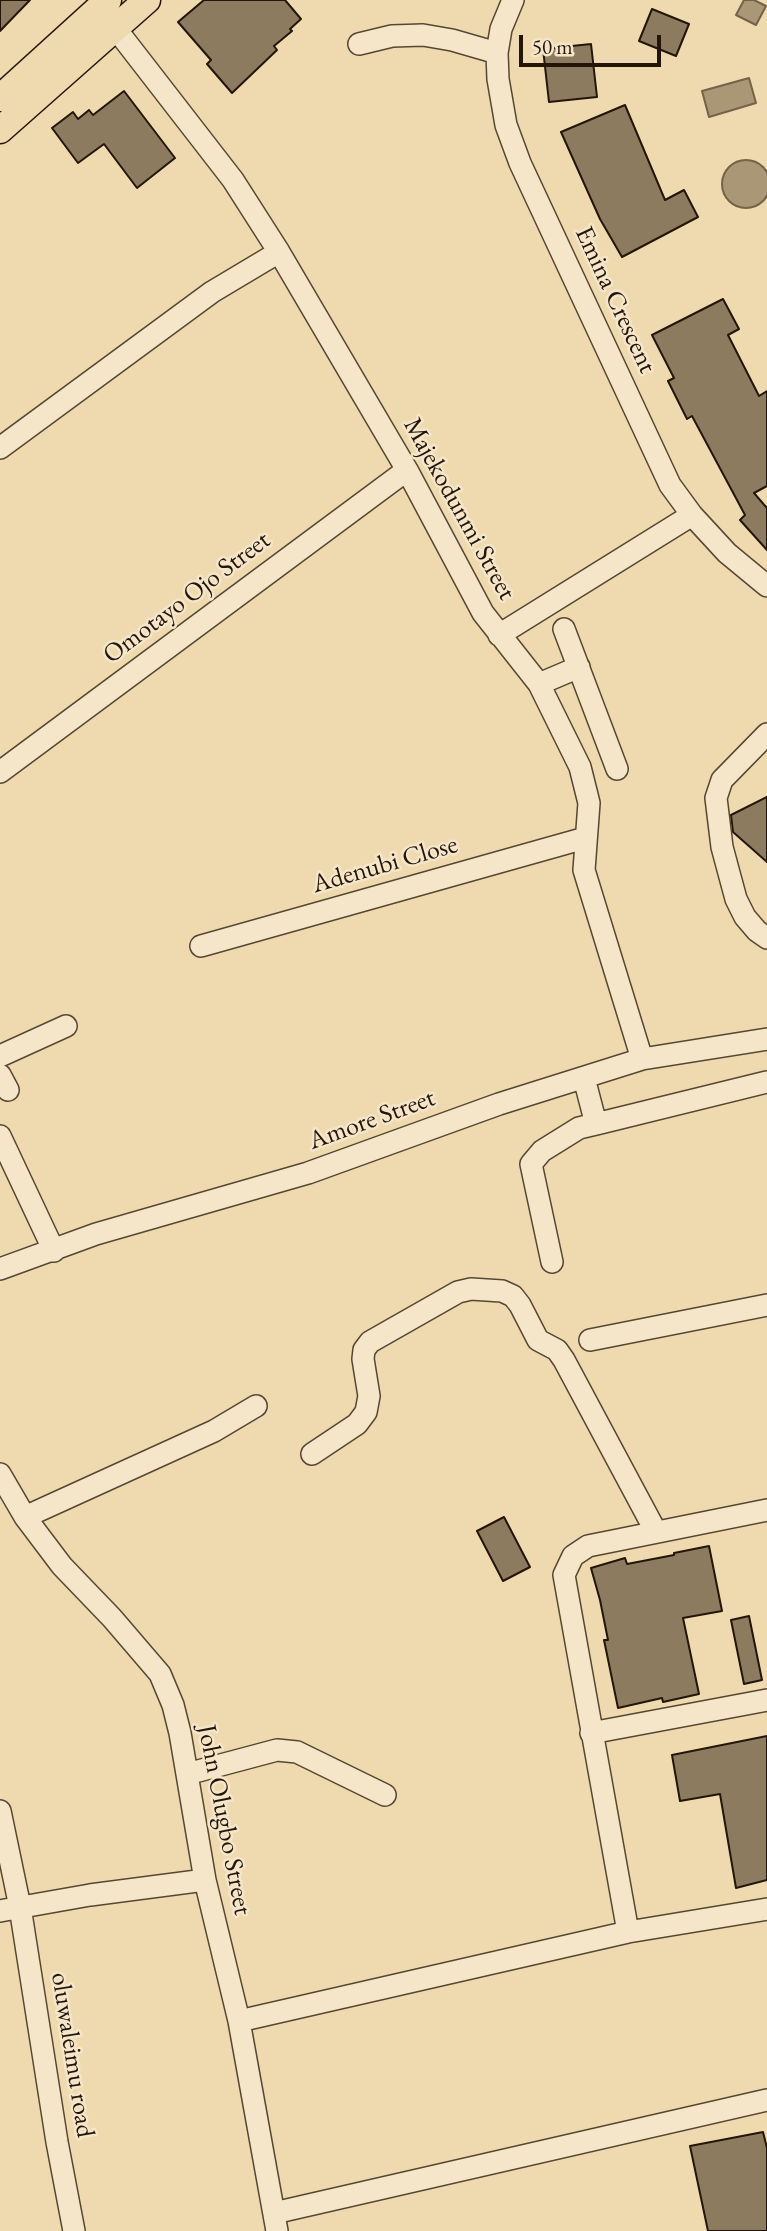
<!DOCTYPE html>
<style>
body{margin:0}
#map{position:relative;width:767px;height:2231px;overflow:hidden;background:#efd9ae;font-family:"EB Garamond",serif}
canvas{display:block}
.scale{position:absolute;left:519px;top:35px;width:142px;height:32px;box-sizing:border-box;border:4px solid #231609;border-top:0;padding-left:9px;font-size:21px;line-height:24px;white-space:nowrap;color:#231609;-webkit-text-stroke:5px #f5e6ca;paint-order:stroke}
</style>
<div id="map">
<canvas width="767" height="2231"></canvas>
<div class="scale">50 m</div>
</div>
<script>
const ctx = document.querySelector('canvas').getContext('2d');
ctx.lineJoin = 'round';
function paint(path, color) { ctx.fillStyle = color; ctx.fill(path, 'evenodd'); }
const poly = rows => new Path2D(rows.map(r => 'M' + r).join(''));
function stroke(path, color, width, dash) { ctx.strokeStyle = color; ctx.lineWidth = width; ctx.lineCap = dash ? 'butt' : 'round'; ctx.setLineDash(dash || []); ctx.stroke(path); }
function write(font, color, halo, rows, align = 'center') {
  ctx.font = font + ' "EB Garamond",serif'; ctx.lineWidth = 5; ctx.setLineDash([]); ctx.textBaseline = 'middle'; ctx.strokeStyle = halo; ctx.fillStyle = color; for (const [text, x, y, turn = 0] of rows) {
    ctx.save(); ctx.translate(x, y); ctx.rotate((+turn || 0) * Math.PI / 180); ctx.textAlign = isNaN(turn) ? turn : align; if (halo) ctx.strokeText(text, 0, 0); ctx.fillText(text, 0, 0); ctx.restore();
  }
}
const water = poly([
 [744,0,754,0,766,6,756,25,736,15,744,0],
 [749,78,756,103,709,117,702,91,749,78],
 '722 184a24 24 0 1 1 48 0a24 24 0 1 1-48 0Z'
]);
paint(water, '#aa9776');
stroke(water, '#74634a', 2);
const building = poly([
 [0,0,30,0,0,31,0,0],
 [204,0,285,0,301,19,290,29,292,31,274,46,277,50,232,93,207,64,211,60,178,22,204,0],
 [652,9,689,24,676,56,639,41,652,9],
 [591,44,597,97,549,102,543,49,591,44],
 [124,91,175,158,137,188,104,144,78,163,52,128,73,112,78,119,89,110,93,115,124,91],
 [625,105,665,200,684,190,698,217,622,257,600,219,561,132,625,105],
 [723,299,739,329,728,335,759,396,767,391,767,486,754,493,767,508,767,550,740,520,745,515,692,416,687,419,668,381,674,378,652,335,723,299],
 [767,797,767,862,733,832,731,815,767,797],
 [504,1517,530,1567,503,1581,477,1531,504,1517],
 [709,1546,722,1611,683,1618,699,1694,663,1702,662,1698,618,1708,604,1640,608,1640,600,1600,591,1568,625,1558,627,1564,674,1555,674,1553,709,1546],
 [749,1616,762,1680,744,1684,731,1620,749,1616],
 [767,1736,767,1880,736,1888,720,1794,680,1801,672,1755,767,1736],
 [763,2132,767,2148,767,2231,708,2231,690,2146,763,2132]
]);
paint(building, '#8d7b5f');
stroke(building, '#231609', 2);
const minor = poly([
 [513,0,501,29,497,53,498,79,506,125,520,163,670,485,692,515,727,553,767,586],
 [116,29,233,180,279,252,407,470,483,613,539,684,580,767,589,803,584,870,642,1059],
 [359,44,392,36,423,35,452,40,497,53],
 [0,448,212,292,279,252],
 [564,629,617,769],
 [499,635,692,515],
 [539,684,579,667],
 [767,734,722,780,716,798,722,847,736,899,745,917,757,931,767,938],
 [0,772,407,470],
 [201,946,585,838],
 [0,1056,66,1026],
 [0,1075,8,1090],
 [596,1124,767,1082],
 [0,1136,54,1251],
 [552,1262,531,1164,542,1151,579,1128,596,1124,584,1078],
 [0,1269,96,1234,308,1173,499,1104,642,1059,767,1039],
 [590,1340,767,1305],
 [312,1454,357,1424,366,1412,369,1396,363,1359,364,1350,370,1342,458,1292,471,1289,502,1291,513,1296,520,1305,538,1340,557,1350,564,1360,656,1532],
 [0,1474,25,1517,62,1566,112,1618,160,1674,173,1705,180,1733,205,1880,239,2021,277,2231],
 [25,1517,214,1431,256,1406],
 [591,1733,767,1700],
 [187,1774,277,1750,297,1752,385,1795],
 [0,1811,20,1907,57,2142,74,2231],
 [0,1911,90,1895,205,1880],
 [628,1932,564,1575,573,1556,588,1546,767,1510],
 [239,2021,628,1932,767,1909],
 [274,2213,767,2100]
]);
const major = poly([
 [0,98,108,0],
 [0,130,147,0]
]);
stroke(minor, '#564732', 24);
stroke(major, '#231609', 29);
stroke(minor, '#f5e6ca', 21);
stroke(major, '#efd9ae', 26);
write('26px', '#231609', '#f5e6ca', [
 ["Emina Crescent",615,300,65],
 ["Majekodunmi Street",459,509,61],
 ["Omotayo Ojo Street",187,598,-37],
 ["Adenubi Close",385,865,-16],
 ["Amore Street",372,1120,-20],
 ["John Olugbo Street",224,1820,79],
 ["oluwaleimu road",72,2055,81]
]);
</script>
